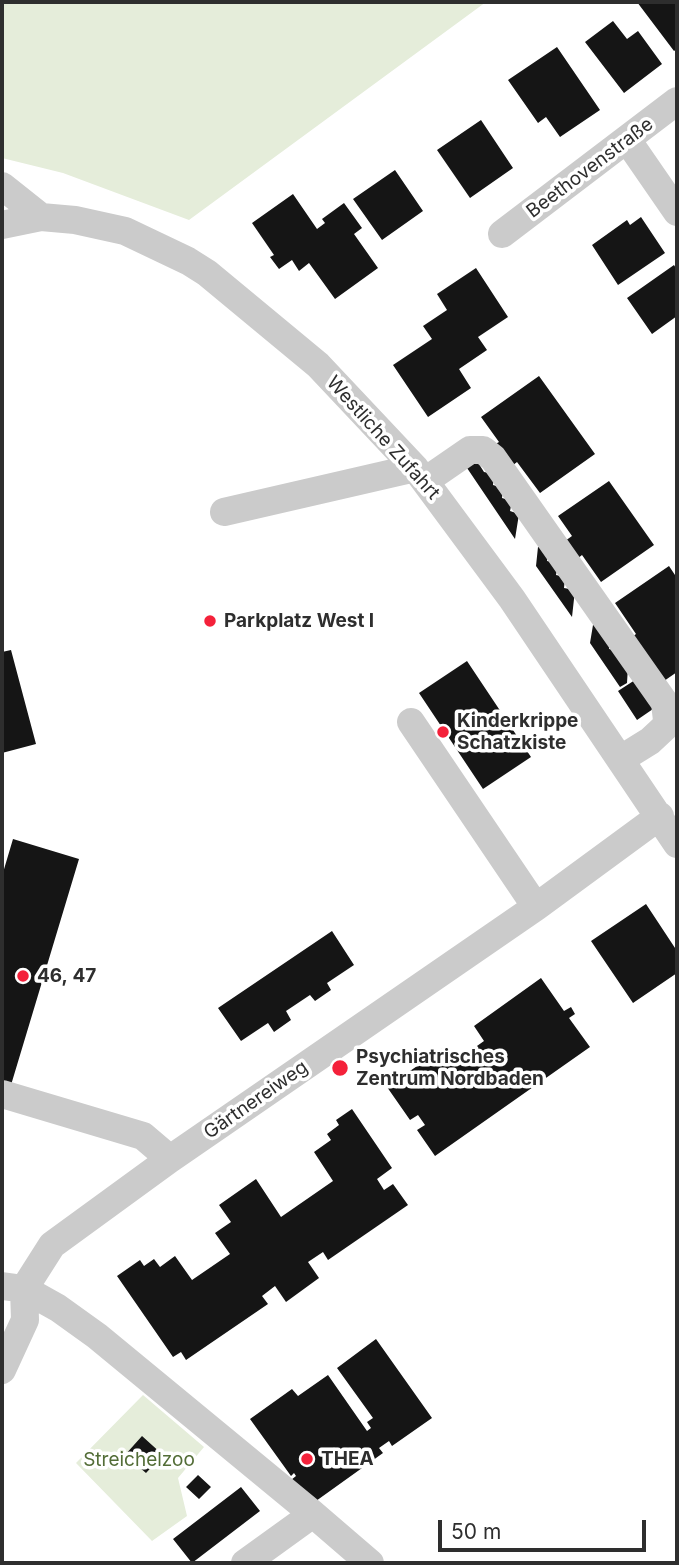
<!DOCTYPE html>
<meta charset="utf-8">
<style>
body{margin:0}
#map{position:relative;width:679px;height:1565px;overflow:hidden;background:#fff;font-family:Inter,sans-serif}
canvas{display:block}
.frame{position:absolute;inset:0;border:4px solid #2e2e2e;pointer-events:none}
.scale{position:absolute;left:438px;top:1520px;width:208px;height:32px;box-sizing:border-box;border:4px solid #2e2e2e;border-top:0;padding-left:9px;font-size:21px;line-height:24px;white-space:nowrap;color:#2e2e2e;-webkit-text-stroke:5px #fff;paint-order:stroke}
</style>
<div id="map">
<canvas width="679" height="1565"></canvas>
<div class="frame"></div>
<div class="scale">50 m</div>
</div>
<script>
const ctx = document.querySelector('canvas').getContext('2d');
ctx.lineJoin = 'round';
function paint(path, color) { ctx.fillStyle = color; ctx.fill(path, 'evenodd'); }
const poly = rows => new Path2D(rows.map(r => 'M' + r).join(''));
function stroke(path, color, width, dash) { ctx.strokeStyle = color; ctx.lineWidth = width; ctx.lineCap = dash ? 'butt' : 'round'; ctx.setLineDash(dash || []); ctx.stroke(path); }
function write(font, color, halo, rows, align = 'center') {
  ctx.font = font + ' Inter,sans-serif'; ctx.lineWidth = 7; ctx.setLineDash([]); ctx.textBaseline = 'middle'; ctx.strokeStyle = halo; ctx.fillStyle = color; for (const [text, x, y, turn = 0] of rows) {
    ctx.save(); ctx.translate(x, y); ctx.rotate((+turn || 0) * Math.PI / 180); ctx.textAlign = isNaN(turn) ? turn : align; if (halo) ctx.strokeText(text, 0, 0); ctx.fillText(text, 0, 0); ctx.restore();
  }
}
paint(poly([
 [2,2,486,2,189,220,63,173,2,158],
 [143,1395,204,1447,178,1478,187,1516,152,1541,76,1463]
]), '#e5edda');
paint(poly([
 [637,2,677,2,677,49,674,51],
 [613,21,627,39,638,31,662,64,624,93,585,42],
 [557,47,600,110,560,137,546,117,538,123,508,80],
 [481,120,513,168,470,198,437,150],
 [395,170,423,211,382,240,353,199],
 [293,194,317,229,325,223,322,219,344,203,362,228,354,234,378,268,335,299,309,263,299,271,292,260,279,269,270,257,274,255,252,223],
 [641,217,665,253,618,285,592,245,627,220,630,225],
 [674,265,677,270,677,316,652,334,627,298],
 [476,268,508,317,478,337,487,350,459,369,471,388,428,417,393,365,432,339,423,326,447,310,437,294],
 [539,376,595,454,540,493,517,462,508,469,492,446,499,442,481,417],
 [477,461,484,472,494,474,493,485,503,488,502,498,512,501,510,511,519,514,515,539,467,468],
 [609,481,654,545,601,582,582,555,577,559,565,541,572,536,558,516],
 [538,547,548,549,547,561,558,563,556,575,565,577,564,588,575,590,572,617,536,566],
 [669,566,677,578,677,672,664,681,628,640,636,634,615,603],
 [593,625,603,627,610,639,609,649,621,651,628,666,627,683,620,687,590,643],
 [11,650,36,744,2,753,2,652],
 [467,661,531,757,483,789,419,693],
 [635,680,653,709,637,720,618,691],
 [13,839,79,859,11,1085,2,1082,2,876],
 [646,904,677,951,677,973,633,1003,591,941],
 [332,931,354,965,327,983,331,990,315,1001,310,995,286,1011,291,1020,274,1032,268,1023,241,1041,218,1008],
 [541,978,564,1011,571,1007,575,1014,569,1018,590,1047,435,1156,417,1130,425,1125,418,1115,410,1120,387,1087,443,1048,453,1063,484,1041,474,1026],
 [352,1109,392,1168,377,1179,384,1190,393,1184,408,1205,328,1260,323,1252,308,1262,319,1278,286,1302,275,1286,262,1296,268,1304,186,1360,181,1352,173,1357,117,1276,140,1260,144,1266,154,1259,160,1267,175,1256,192,1280,230,1254,215,1233,231,1222,219,1205,256,1179,281,1217,333,1181,314,1152,331,1140,327,1134,339,1125,336,1120],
 [376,1339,432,1418,392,1446,389,1441,379,1448,383,1453,309,1506,291,1480,296,1476,294,1473,291,1476,250,1419,292,1389,298,1396,328,1375,367,1431,371,1428,367,1422,373,1418,337,1368],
 [142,1436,163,1455,146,1473,125,1455],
 [198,1475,211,1487,199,1499,186,1487],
 [241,1487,260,1511,192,1563,173,1539]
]), '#151515');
stroke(poly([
 [628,141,677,212],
 [2,186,41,217],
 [2,225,41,217,75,220,125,231,188,261,207,273,318,365,415,468,512,599,677,844],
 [502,234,677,101],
 [425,481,470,450,483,450,493,458,665,703,667,720,665,727,650,741,621,759],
 [224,512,415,468],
 [411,722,536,907],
 [2,1094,143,1136,170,1159],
 [2,1286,24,1289,58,1308,97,1336,313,1514],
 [24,1289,52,1245,170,1159,536,907,660,816],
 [2,1370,25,1320,24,1289],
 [245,1563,313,1514,370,1563]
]), '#cbcbcb', 28);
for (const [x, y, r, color] of [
 [210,621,7,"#f4213a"],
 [443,732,7,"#f4213a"],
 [23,976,7,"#f4213a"],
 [340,1068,9,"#f4213a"],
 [307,1459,7,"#f4213a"]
]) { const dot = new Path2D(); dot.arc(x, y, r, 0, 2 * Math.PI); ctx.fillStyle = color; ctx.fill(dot); stroke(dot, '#fff', 2.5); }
write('19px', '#2e2e2e', '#fff', [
 ["Beethovenstraße",590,168,-37],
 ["Westliche Zufahrt",383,438,48],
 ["Gärtnereiweg",256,1100,-35]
]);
write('bold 19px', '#2e2e2e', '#fff', [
 ["Parkplatz West I",224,621],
 ["Kinderkrippe",457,721],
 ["Schatzkiste",457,743],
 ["46, 47",37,976],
 ["Psychiatrisches",356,1057],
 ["Zentrum Nordbaden",356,1079],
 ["THEA",321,1459]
], 'left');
write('19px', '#536d37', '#fff', [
 ["Streichelzoo",139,1460]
]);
</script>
